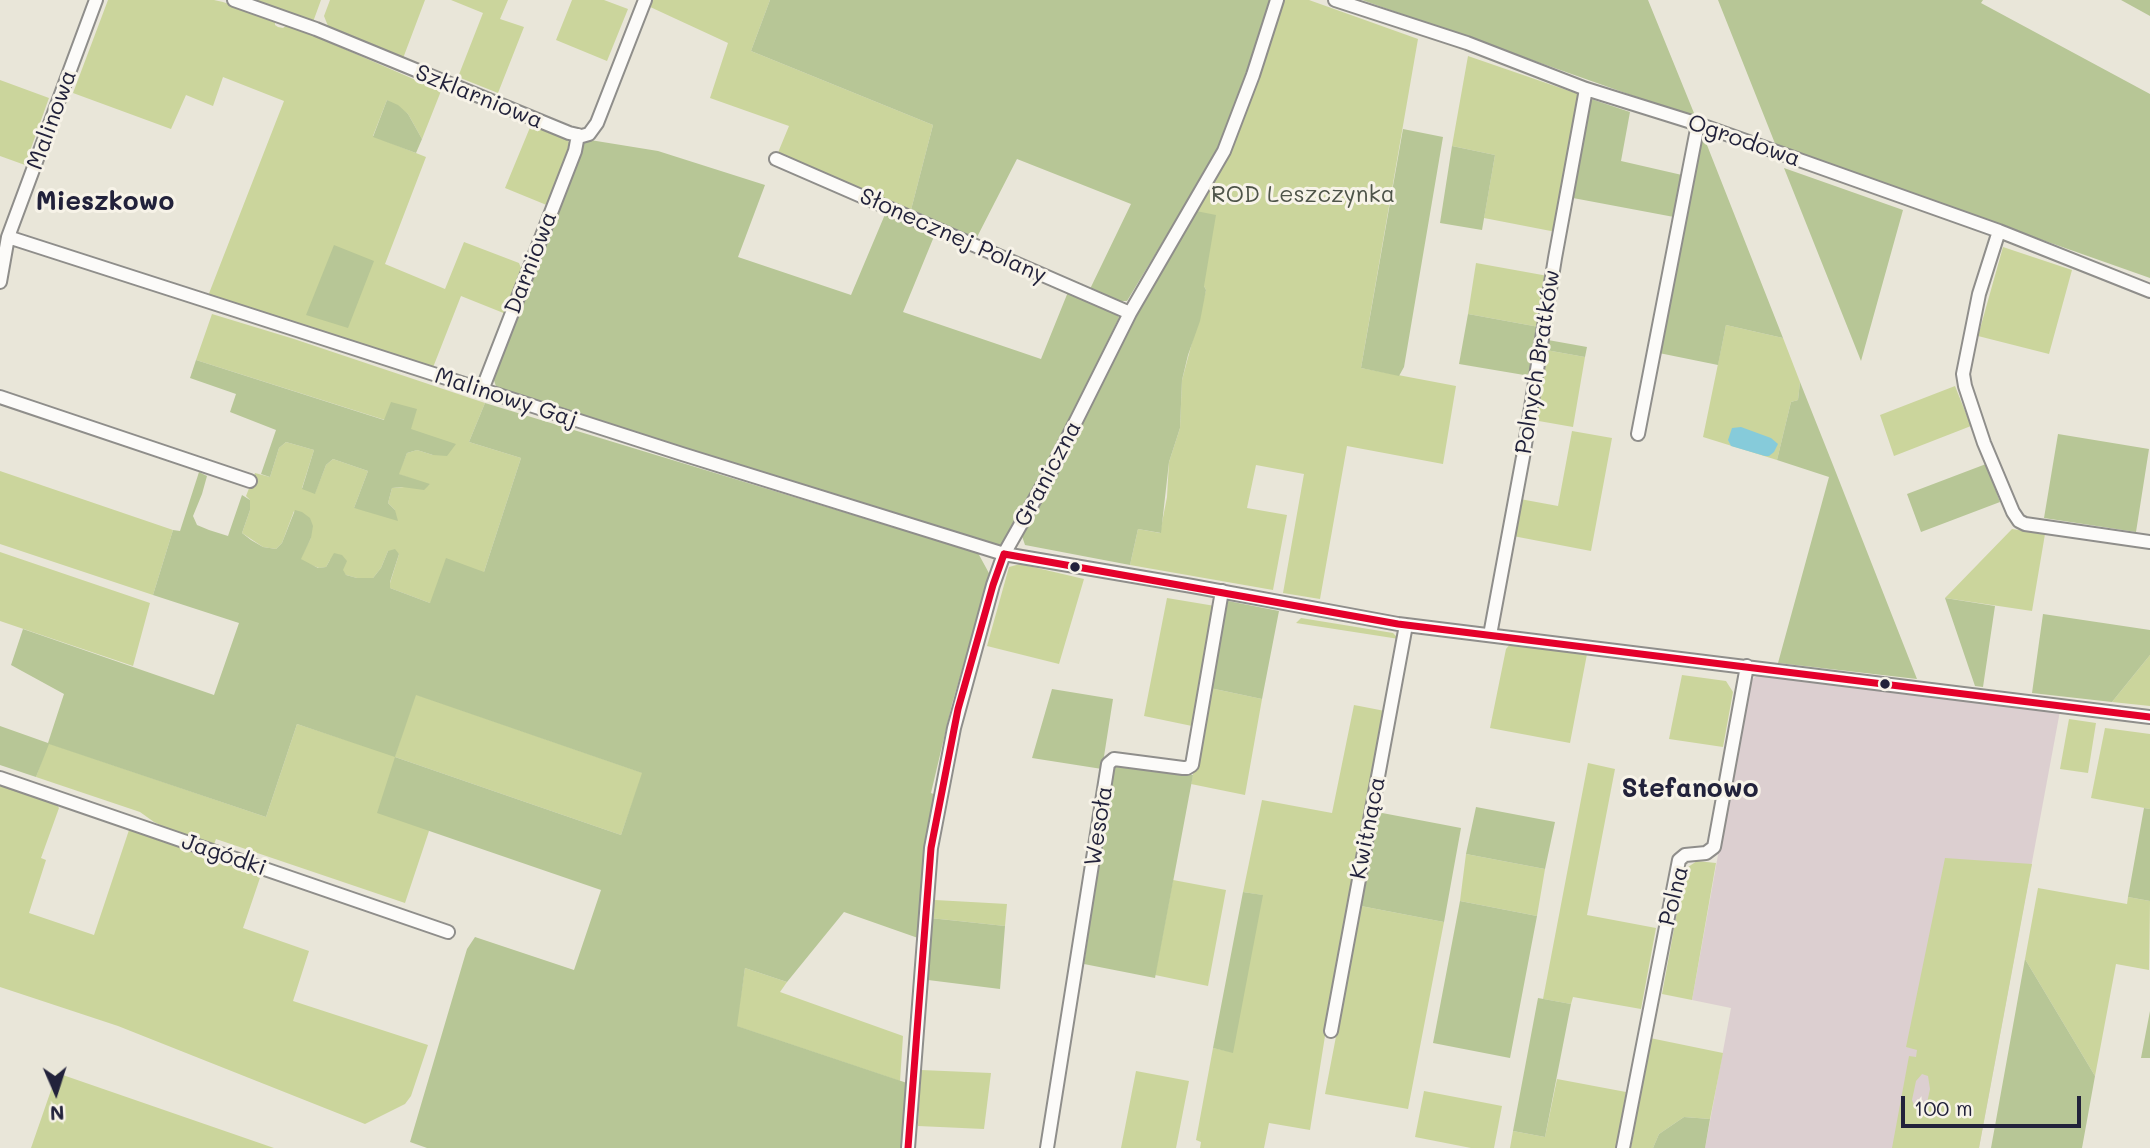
<!DOCTYPE html>
<meta charset="utf-8">
<style>
body{margin:0}
#map{position:relative;width:2150px;height:1148px;overflow:hidden;background:#e9e6d9;font-family:Mali,sans-serif}
canvas{display:block}
.north{position:absolute;left:21px;top:1057px;width:70px;height:70px;-webkit-text-stroke:5px #f7f3e8;paint-order:stroke;rotate:177deg;font-size:19px;font-weight:700;line-height:28px;text-align:center;color:#22223b}
.north::after{content:'';display:block;margin:auto;width:24px;height:32px;background:#22223b;clip-path:polygon(50% 0,100% 100%,50% 72%,0 100%)}
.scale{position:absolute;left:1901px;top:1096px;width:180px;height:32px;box-sizing:border-box;border:4px solid #22223b;border-top:0;padding-left:9px;font-size:21px;line-height:24px;white-space:nowrap;color:#22223b;-webkit-text-stroke:5px #f7f3e8;paint-order:stroke}
</style>
<div id="map">
<canvas width="2150" height="1148"></canvas>
<div class="north">N</div>
<div class="scale">100 m</div>
</div>
<script>
const ctx = document.querySelector('canvas').getContext('2d');
ctx.lineJoin = 'round';
function paint(path, color) { ctx.fillStyle = color; ctx.fill(path, 'evenodd'); }
const poly = rows => new Path2D(rows.map(r => 'M' + r).join(''));
function stroke(path, color, width, dash) { ctx.strokeStyle = color; ctx.lineWidth = width; ctx.lineCap = dash ? 'butt' : 'round'; ctx.setLineDash(dash || []); ctx.stroke(path); }
function write(font, color, halo, rows, align = 'center') {
  ctx.font = font + ' Mali,sans-serif'; ctx.lineWidth = 6; ctx.setLineDash([]); ctx.textBaseline = 'middle'; ctx.strokeStyle = halo; ctx.fillStyle = color; for (const [text, x, y, turn = 0] of rows) {
    ctx.save(); ctx.translate(x, y); ctx.rotate((+turn || 0) * Math.PI / 180); ctx.textAlign = isNaN(turn) ? turn : align; if (halo) ctx.strokeText(text, 0, 0); ctx.fillText(text, 0, 0); ctx.restore();
  }
}
paint(poly([
 [1760,673,2060,711,1979,1148,1705,1148,1731,1008,1692,1000,1749,682]
]), '#dccfd0');
paint(poly([
 [108,0,214,0,223,2,275,20,275,25,278,27,283,28,287,25,310,34,441,91,422,139,408,114,387,100,373,136,426,157,385,264,445,289,464,242,519,263,523,273,506,314,461,296,432,370,208,296,284,101,223,77,213,106,186,95,171,129,73,93],
 [247,0,321,0,313,22],
 [330,0,425,0,402,61,330,31,324,16],
 [451,0,508,0,500,19,524,27,498,93,458,77,483,13],
 [572,0,604,0,628,9,607,61,556,40],
 [650,0,770,0,751,51,933,125,911,210,777,155,789,126,710,98,728,43,648,6],
 [1282,0,1309,0,1418,39,1361,368,1456,386,1443,464,1347,446,1320,599,1283,593,1304,474,1256,465,1247,508,1287,515,1273,590,1130,565,1138,529,1160,533,1167,497,1169,462,1180,428,1182,380,1206,290,1204,286,1196,211],
 [1468,56,1581,95,1556,232,1484,218,1495,155,1452,146],
 [0,80,49,98,25,165,0,156],
 [531,125,568,140,571,149,549,206,505,188],
 [2003,247,2072,270,2049,354,1978,336],
 [1476,263,1548,276,1539,327,1468,314],
 [212,314,294,339,485,403,469,442,521,458,484,572,430,603,390,588,390,583,399,554,388,551,381,568,373,578,357,578,346,575,330,560,326,567,319,568,306,563,300,559,311,538,294,511,282,543,276,549,263,547,242,533,250,510,250,500,246,496,255,473,270,477,279,448,286,442,314,450,302,488,315,493,326,465,333,459,368,471,354,508,395,510,388,503,392,488,430,485,398,474,407,453,417,450,433,455,410,429,416,410,385,420,196,360],
 [1726,325,1783,338,1800,382,1798,400,1791,402,1777,460,1703,437],
 [1546,350,1585,357,1573,427,1533,420],
 [1955,386,1971,426,1894,456,1880,415],
 [1572,431,1612,438,1591,551,1513,536,1520,499,1558,506],
 [0,471,173,530,153,595,0,544],
 [2012,529,2045,534,2032,611,1945,598],
 [0,552,150,603,133,666,0,621],
 [1020,564,1084,579,1059,664,987,646,1009,567],
 [1167,598,1215,606,1192,726,1144,716],
 [1301,618,1393,633,1399,639,1296,623],
 [1511,643,1587,654,1570,743,1490,728,1506,649],
 [2150,655,2150,706,2112,702],
 [1682,675,1726,681,1733,692,1723,747,1669,739],
 [1210,688,1262,699,1245,795,1191,784],
 [415,694,643,773,621,835,395,757,429,831,405,903,216,839,213,847,185,837,154,822,140,812,36,777,48,743,266,817,297,724,395,756],
 [1354,705,1385,711,1329,1011,1310,1130,1269,1123,1264,1148,1200,1148,1201,1142,1196,1140,1213,1048,1232,1052,1262,895,1243,892,1262,800,1332,813],
 [2069,719,2096,723,2088,773,2060,769],
 [2105,728,2150,734,2150,809,2091,798],
 [1588,763,1615,769,1587,915,1656,928,1641,1009,1573,997,1571,1004,1543,999],
 [0,783,55,802,59,808,41,858,46,860,29,913,94,935,130,827,262,872,243,928,309,951,293,1001,428,1045,411,1096,405,1104,365,1124,118,1026,0,987],
 [1466,854,1545,869,1537,916,1460,901],
 [1945,858,2032,864,1979,1148,1892,1148,1909,1056,1916,1057,1917,1050,1906,1047],
 [1922,1074,1928,1076,1930,1089,1927,1103,1919,1110,1915,1108,1912,1100,1916,1081],
 [1697,861,1716,863,1692,1000,1662,994,1685,869],
 [1173,880,1226,890,1208,986,1155,975],
 [2038,888,2127,904,2128,897,2150,901,2149,970,2116,964,2095,1076,2025,959],
 [935,900,1007,904,1005,926,930,918],
 [1361,906,1444,922,1408,1109,1325,1094],
 [745,968,787,982,780,992,903,1036,900,1081,736,1026],
 [1650,1038,1723,1053,1710,1119,1684,1117,1659,1134,1653,1148,1631,1148],
 [921,1070,991,1073,984,1129,918,1126],
 [1136,1071,1189,1081,1176,1148,1121,1148],
 [57,1073,274,1148,31,1148],
 [1557,1079,1626,1092,1616,1148,1510,1148,1513,1131,1545,1137],
 [1424,1091,1502,1106,1494,1148,1471,1148,1415,1137]
]), '#cbd59c');
paint(poly([
 [770,0,1271,0,1250,71,1221,145,1127,301,1117,301,1090,289,1131,204,1017,159,975,241,911,210,933,125,751,51],
 [1362,0,1648,0,1696,118],
 [1718,0,1983,0,1981,3,2150,94,2150,278,1776,146],
 [2121,0,2150,0,2150,16],
 [1591,99,1630,112,1621,161,1682,175,1674,217,1573,198],
 [387,100,398,105,408,114,422,139,416,153,373,137],
 [1403,129,1443,137,1404,367,1399,376,1361,368],
 [1699,137,1705,140,1783,338,1726,325,1718,365,1659,353],
 [584,139,658,151,765,185,738,257,851,295,886,212,935,234,903,312,1041,359,1068,292,1117,312,1119,318,1091,375,1086,395,1057,453,1002,546,497,389,492,375],
 [1452,146,1495,155,1482,230,1440,223],
 [1784,168,1903,210,1861,361],
 [1196,211,1216,215,1204,286,1206,290,1200,321,1188,355,1182,380,1180,428,1169,462,1161,533,1138,529,1130,565,1025,545,1022,536,1112,355],
 [334,245,374,261,348,328,306,315],
 [1468,314,1539,327,1530,376,1459,364],
 [1548,340,1587,347,1585,357,1546,350],
 [196,360,384,420,391,402,417,409,411,429,456,444,447,456,433,455,417,450,407,453,399,474,430,484,424,490,402,487,392,488,388,503,395,510,398,521,354,508,368,471,333,459,326,465,315,494,302,489,314,450,286,442,279,448,270,477,261,474,276,430,230,412,236,394,190,378],
 [1800,382,1833,465,1917,679,1778,663,1829,477,1777,460,1791,402,1798,400],
 [485,403,978,553,990,575,952,704,931,793,936,795,926,841,918,938,844,912,787,982,745,968,737,1026,907,1083,901,1148,427,1148,410,1142,467,949,475,937,574,970,601,890,377,813,395,757,297,724,266,817,49,744,36,777,0,765,0,726,48,743,64,694,11,665,23,629,214,695,239,623,153,595,173,530,180,531,199,472,207,476,202,494,193,516,197,525,209,530,228,536,242,495,250,500,250,510,242,533,251,540,263,547,276,549,282,543,295,510,302,512,310,518,313,526,311,538,301,559,318,568,326,567,334,553,342,555,347,561,343,570,346,575,357,578,373,578,381,568,388,551,395,549,399,554,390,582,390,588,430,603,446,558,484,572,521,458,469,442],
 [416,695,642,773,621,835,395,757],
 [2058,434,2149,449,2136,532,2044,518],
 [1986,464,2000,502,1921,532,1907,494],
 [1945,598,1995,606,1983,687,1975,686],
 [1228,601,1279,611,1262,699,1210,688],
 [2043,614,2150,630,2150,655,2112,702,2032,693],
 [1052,689,1113,699,1102,769,1032,758],
 [1114,765,1193,775,1155,978,1084,964],
 [1476,807,1555,822,1545,869,1466,854],
 [2144,808,2150,809,2150,901,2128,897],
 [1377,812,1461,828,1444,922,1361,906],
 [1243,892,1263,895,1233,1053,1213,1048],
 [1460,901,1537,916,1510,1058,1433,1043],
 [930,918,1005,926,1000,989,928,980],
 [2025,959,2095,1076,2082,1148,1991,1148],
 [1538,998,1571,1004,1545,1137,1513,1131],
 [2150,1011,2150,1058,2141,1058],
 [1684,1117,1710,1119,1705,1148,1653,1148,1659,1134]
]), '#b7c696');
paint(poly([
 [1741,427,1771,438,1778,444,1774,452,1769,456,1765,456,1731,446,1728,440,1732,428]
]), '#86cbda');
const street = poly([
 [234,0,316,29,569,133,582,136,589,134,597,123,645,0],
 [1335,0,1467,43,1586,89,1698,124,1999,231,2150,291],
 [776,159,1130,313],
 [1999,231,1979,294,1963,374,1965,386,1984,443,2013,512,2019,521,2025,524,2150,542],
 [8,237,682,454,1004,554,1192,586,1398,624,2150,717],
 [0,282,8,237,96,0],
 [482,390,575,151,578,135],
 [0,397,250,481],
 [1638,434,1698,124],
 [1490,635,1523,457,1555,258,1586,89],
 [0,778,448,932],
 [1331,1031,1406,625],
 [908,1148,931,848,954,728,993,585,1004,554,1052,469,1130,313,1224,151,1253,75,1277,0],
 [1047,1148,1108,764,1114,759,1183,768,1187,768,1192,765,1222,591],
 [1623,1148,1679,860,1685,855,1706,853,1714,847,1747,666]
]);
stroke(street, '#8f8e8b', 16);
stroke(street, '#fcfbf9', 12);
stroke(poly([
 [1004,554,1398,624,2150,717],
 [908,1148,931,848,958,709,993,585,1004,554]
]), '#e4002b', 7);
for (const [x, y, r, color] of [
 [1075,567,6,"#22223b"],
 [1885,684,6,"#22223b"]
]) { const dot = new Path2D(); dot.arc(x, y, r, 0, 2 * Math.PI); ctx.fillStyle = color; ctx.fill(dot); stroke(dot, '#f7f3e8', 2.5); }
write('23px', '#22223b', '#f7f3e8', [
 ["Szklarniowa",479,97,22],
 ["Malinowa",52,120,-70],
 ["Ogrodowa",1744,141,19],
 ["Słonecznej Polany",953,236,24],
 ["Darniowa",531,263,-69],
 ["Polnych Bratków",1538,362,-81],
 ["Malinowy Gaj",506,398,18],
 ["Graniczna",1048,474,-62],
 ["Wesoła",1099,826,-81],
 ["Kwitnąca",1368,828,-79],
 ["Jagódki",224,855,19],
 ["Polna",1674,896,-76]
]);
write('23px', '#4e5449', '#f7f3e8', [
 ["ROD Leszczynka",1303,195]
]);
write('bold 26px', '#22223b', '#f7f3e8', [
 ["Mieszkowo",105,202],
 ["Stefanowo",1690,789]
]);
</script>
